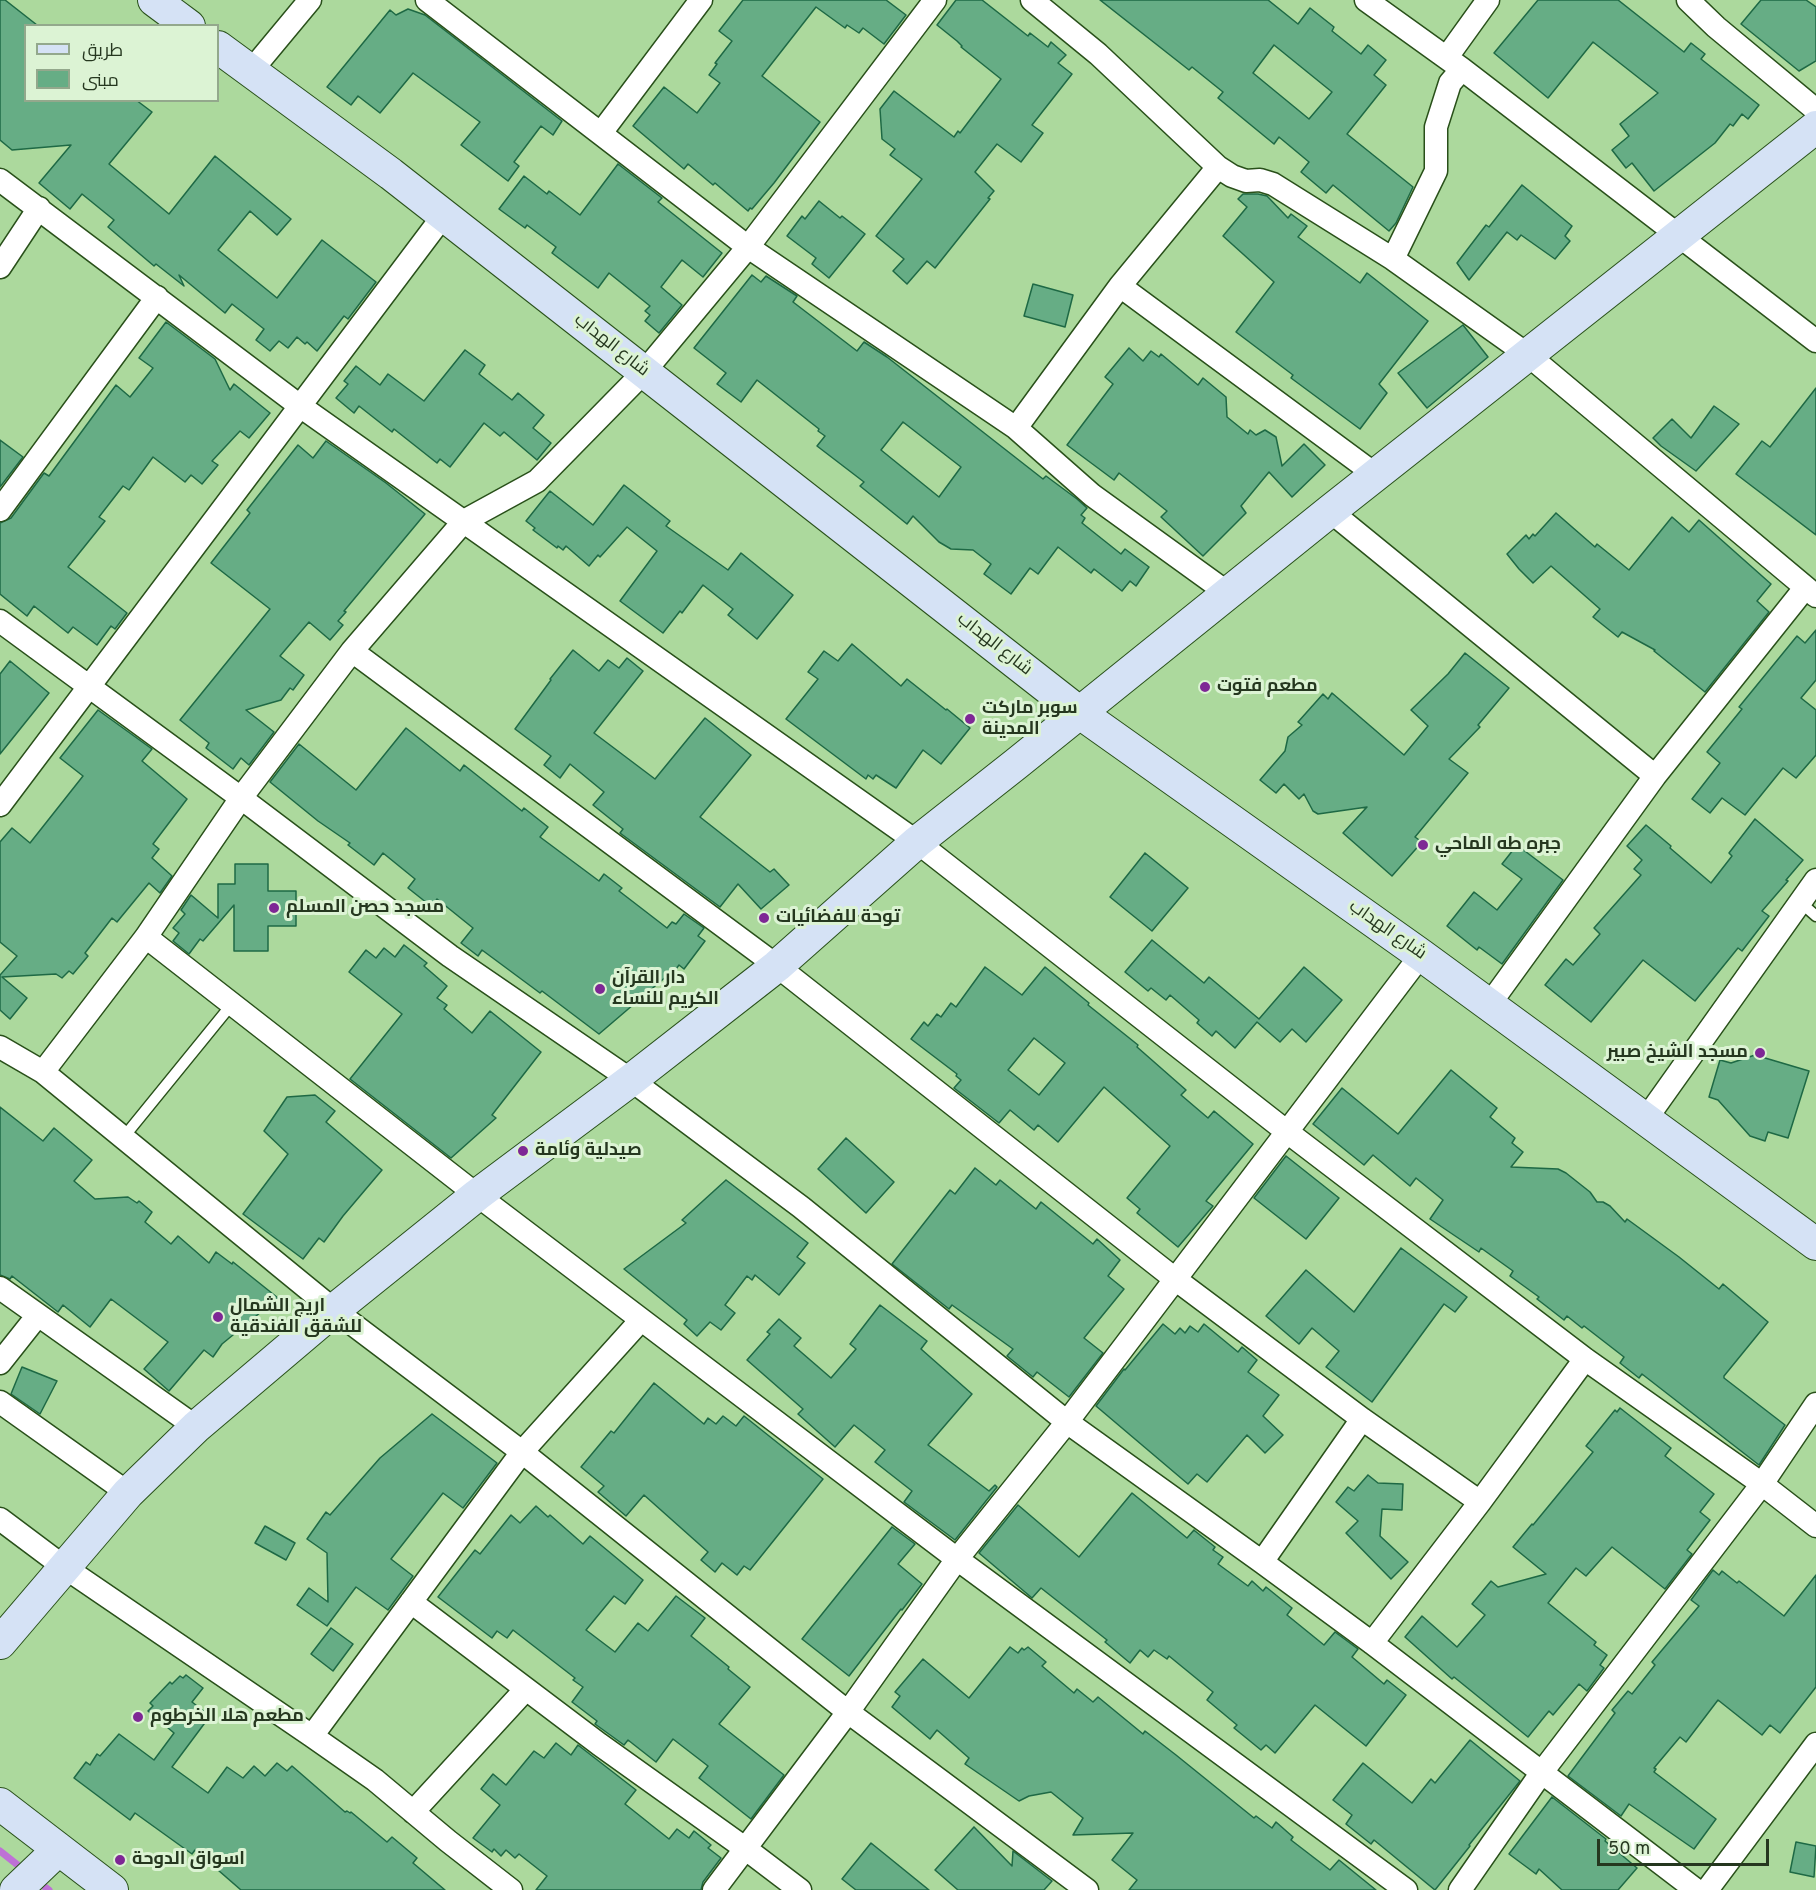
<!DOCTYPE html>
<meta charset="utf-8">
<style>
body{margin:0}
#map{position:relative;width:1816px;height:1890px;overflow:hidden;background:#acd99d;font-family:Overpass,Cairo,sans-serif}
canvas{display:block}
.legend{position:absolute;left:24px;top:24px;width:195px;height:78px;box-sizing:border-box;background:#dcf3d4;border:2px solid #93a88c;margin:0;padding:8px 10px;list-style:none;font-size:18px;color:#25371f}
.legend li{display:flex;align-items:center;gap:12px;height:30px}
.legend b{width:30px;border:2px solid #93a88c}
.scale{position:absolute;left:1597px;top:1839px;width:172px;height:27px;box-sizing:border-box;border:3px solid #25371f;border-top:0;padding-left:8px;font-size:18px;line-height:21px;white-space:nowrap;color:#25371f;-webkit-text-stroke:4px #dcf3d4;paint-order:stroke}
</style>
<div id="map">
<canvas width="1816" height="1890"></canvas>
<ul class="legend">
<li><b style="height:8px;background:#d5e2f5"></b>طريق</li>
<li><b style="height:16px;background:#66ad85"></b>مبنى</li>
</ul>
<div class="scale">50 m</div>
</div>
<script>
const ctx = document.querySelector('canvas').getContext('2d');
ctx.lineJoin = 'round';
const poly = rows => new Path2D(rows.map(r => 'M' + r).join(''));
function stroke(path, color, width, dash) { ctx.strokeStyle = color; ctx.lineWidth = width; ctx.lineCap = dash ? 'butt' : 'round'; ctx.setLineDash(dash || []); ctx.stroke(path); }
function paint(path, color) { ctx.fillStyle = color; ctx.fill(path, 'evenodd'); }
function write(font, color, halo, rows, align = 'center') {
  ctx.font = font + ' Overpass,Cairo,sans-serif'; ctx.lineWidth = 6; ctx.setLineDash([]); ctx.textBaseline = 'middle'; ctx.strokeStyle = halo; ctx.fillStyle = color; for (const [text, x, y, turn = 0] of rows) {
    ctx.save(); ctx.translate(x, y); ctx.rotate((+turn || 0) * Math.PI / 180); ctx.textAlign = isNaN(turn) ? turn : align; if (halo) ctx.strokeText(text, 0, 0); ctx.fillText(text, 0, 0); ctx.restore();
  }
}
stroke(poly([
 [0,1851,24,1870],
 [37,1881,49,1890]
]), '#be71d6', 7);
const building = poly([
 [0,0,5,0,37,25,26,26,26,100,136,100,152,112,109,164,169,214,215,156,291,219,277,235,250,211,218,250,277,298,322,240,376,282,348,319,344,316,317,351,307,342,305,344,297,337,288,348,279,341,270,351,256,340,264,329,232,304,225,313,179,275,184,286,156,264,154,266,108,227,114,220,82,194,70,209,39,183,71,145,12,150,0,140,0,0],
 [743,0,886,0,906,15,884,44,863,28,859,33,847,25,845,28,816,7,762,76,820,122,774,183,752,209,750,208,748,211,715,183,713,185,688,164,684,169,633,126,664,87,697,113,720,83,709,75,717,64,715,63,732,41,719,31,743,0],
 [956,0,982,0,1028,36,1030,33,1048,47,1051,42,1066,55,1058,63,1072,74,1032,125,1043,133,1021,162,997,144,975,172,994,191,988,198,990,199,935,268,927,261,907,284,893,271,904,259,876,236,922,179,890,155,895,149,882,139,880,109,894,91,954,137,958,131,960,133,1001,79,961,47,962,46,957,41,937,25,956,0],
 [1100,0,1268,0,1298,24,1310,8,1334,27,1332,31,1361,54,1368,45,1386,60,1374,75,1386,85,1347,134,1413,187,1396,223,1389,231,1333,185,1326,193,1301,172,1309,162,1279,137,1274,144,1218,98,1223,92,1192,67,1189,70,1100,0],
 [1274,45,1332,92,1309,119,1253,73,1274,45],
 [1538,0,1618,0,1684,52,1691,43,1705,54,1701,59,1759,105,1748,119,1742,114,1733,126,1730,124,1715,143,1654,191,1632,163,1626,168,1612,150,1629,136,1620,124,1658,93,1593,42,1548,98,1494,53,1538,0],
 [1761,0,1806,0,1816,7,1816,61,1799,71,1741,24,1761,0],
 [408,9,425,15,562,121,553,135,541,126,514,162,519,166,508,181,461,145,480,122,413,73,380,113,358,96,351,105,327,87,390,10,396,15,408,9],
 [618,164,662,198,658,202,722,253,703,277,682,260,661,287,682,305,659,333,645,321,650,315,645,311,650,306,609,273,598,288,552,253,556,247,527,225,525,228,499,209,524,176,547,194,549,191,580,215,618,164],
 [1522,185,1572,226,1565,236,1570,241,1555,259,1521,235,1517,240,1507,232,1469,280,1457,263,1486,225,1489,227,1522,185],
 [1243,194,1258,194,1267,196,1288,218,1291,214,1307,226,1298,237,1360,283,1367,273,1428,321,1379,384,1387,393,1360,429,1291,378,1293,375,1236,332,1274,282,1223,236,1247,207,1238,199,1243,194],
 [819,201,840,218,842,216,865,234,829,278,812,264,816,258,787,236,802,216,805,219,819,201],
 [752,275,761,282,766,276,797,296,793,302,857,351,864,342,887,357,1043,479,1046,476,1077,499,1087,508,1081,515,1085,518,1082,523,1121,554,1125,549,1149,567,1136,586,1130,581,1122,591,1094,569,1091,573,1058,547,1038,574,1030,568,1011,594,984,574,991,564,973,550,951,549,939,542,913,516,907,524,860,486,864,482,817,446,825,436,818,431,819,429,757,380,741,402,717,384,726,373,694,348,752,275],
 [903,422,961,467,939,497,881,450,903,422],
 [1033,284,1073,295,1065,327,1024,316,1033,284],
 [166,322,215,359,230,390,234,384,270,413,249,438,240,431,212,461,218,465,202,484,191,475,185,482,153,457,129,490,123,486,99,517,105,521,68,567,127,613,115,629,111,626,97,645,73,627,68,633,34,606,27,616,0,594,0,523,11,518,44,473,49,476,116,385,130,397,153,368,139,358,166,322],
 [1463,325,1488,357,1427,408,1398,373,1463,325],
 [1129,348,1143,361,1151,351,1159,357,1161,354,1198,385,1203,378,1226,397,1227,417,1248,434,1250,430,1256,435,1265,430,1276,437,1282,466,1304,444,1325,465,1292,497,1269,472,1241,506,1246,513,1203,556,1161,517,1167,511,1119,473,1114,480,1067,445,1113,384,1105,377,1129,348],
 [465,350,485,365,479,374,512,400,518,393,544,415,533,428,551,443,537,460,504,432,500,436,484,423,450,467,440,459,437,463,394,429,392,432,359,406,354,413,336,398,348,384,344,381,356,366,380,385,388,374,424,401,465,350],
 [1816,388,1816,535,1736,474,1762,441,1770,447,1816,388],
 [1714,406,1739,424,1696,471,1661,446,1653,438,1672,419,1691,438,1714,406],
 [0,440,23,457,0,487,0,440],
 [326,441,386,483,425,514,344,611,346,612,338,621,343,625,330,640,309,622,280,656,304,675,293,690,290,688,281,700,246,710,274,732,249,765,241,758,233,769,206,748,209,743,180,720,270,609,211,563,250,513,247,510,298,445,313,458,326,441],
 [624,485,670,521,666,526,728,570,741,553,793,595,757,639,728,615,733,609,703,585,682,613,680,611,663,633,620,601,657,551,627,527,600,557,598,555,589,566,566,546,563,550,558,546,557,548,533,530,535,528,526,521,550,491,593,525,624,485],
 [1556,513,1595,547,1597,544,1629,570,1672,517,1689,532,1699,520,1771,584,1757,601,1769,612,1705,692,1654,651,1655,650,1622,632,1618,637,1593,617,1600,609,1551,566,1533,583,1519,569,1507,554,1526,535,1529,539,1533,534,1535,536,1556,513],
 [1816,630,1816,680,1801,698,1816,710,1816,755,1796,778,1783,768,1745,815,1722,798,1710,813,1692,799,1720,763,1707,752,1742,709,1739,707,1797,636,1805,643,1816,630],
 [852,644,901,686,907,679,946,710,947,709,970,728,941,764,923,750,896,788,876,775,873,779,868,775,866,779,786,719,818,679,808,672,824,651,838,661,852,644],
 [573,650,599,671,608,660,619,668,627,658,643,671,594,733,655,779,705,718,751,755,700,817,770,872,774,869,789,885,761,909,738,884,720,907,620,833,623,829,593,805,604,792,570,764,560,778,544,765,551,756,515,729,551,680,550,679,573,650],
 [1465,653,1509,688,1478,725,1480,727,1449,759,1468,773,1415,837,1422,842,1392,876,1343,833,1367,807,1318,814,1313,811,1304,794,1299,799,1284,784,1276,793,1260,780,1285,751,1288,737,1302,725,1298,722,1323,694,1328,699,1332,693,1404,755,1428,726,1411,710,1448,674,1465,653],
 [10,661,49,693,0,754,0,674,10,661],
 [98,710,152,749,142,761,187,799,153,844,159,849,152,858,172,876,160,893,149,883,117,922,112,918,85,953,88,956,73,974,69,971,62,978,56,974,2,977,27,998,10,1019,0,1010,0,975,17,956,0,942,0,842,12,828,30,843,83,776,60,758,98,710],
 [406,728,460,771,464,765,522,811,524,808,548,827,540,837,599,881,604,874,622,888,619,891,667,928,672,922,676,924,684,914,704,928,698,936,705,941,684,969,679,965,670,977,668,975,599,1034,542,991,540,993,482,950,478,956,461,943,473,928,437,899,432,907,408,888,415,879,383,853,374,865,348,845,350,843,318,821,270,782,299,744,356,790,406,728],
 [1755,819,1803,860,1786,880,1788,881,1762,911,1769,916,1742,951,1738,948,1695,1001,1643,960,1591,1022,1545,985,1566,959,1573,965,1600,934,1594,928,1641,875,1634,869,1642,860,1627,846,1646,825,1671,846,1670,848,1711,883,1732,856,1729,853,1755,819],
 [1517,845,1563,880,1502,964,1479,947,1477,950,1447,926,1474,892,1497,910,1522,879,1502,864,1517,845],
 [1145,853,1188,888,1152,931,1110,897,1145,853],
 [235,864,268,864,268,891,296,891,296,926,268,926,268,951,234,951,234,905,203,941,200,939,189,954,173,941,179,933,173,928,185,914,181,910,191,895,218,918,218,884,235,884,235,864],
 [1152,940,1204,983,1209,977,1259,1019,1304,967,1342,1000,1306,1042,1292,1029,1280,1042,1257,1022,1235,1048,1216,1031,1212,1036,1197,1023,1199,1020,1170,995,1166,1000,1151,988,1148,991,1125,972,1152,940],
 [404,945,427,963,424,966,447,986,437,998,447,1005,444,1009,472,1033,490,1011,541,1052,492,1115,496,1118,451,1158,350,1079,402,1014,349,972,366,950,376,958,384,948,395,957,404,945],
 [985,967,1022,995,1045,967,1089,1003,1088,1005,1138,1045,1137,1047,1186,1090,1181,1095,1208,1118,1214,1111,1253,1144,1206,1201,1213,1206,1178,1247,1137,1213,1140,1209,1127,1198,1170,1146,1104,1087,1058,1142,1038,1125,1034,1130,1010,1110,999,1123,954,1088,961,1080,956,1076,957,1074,911,1039,924,1022,928,1026,937,1014,941,1017,951,1003,956,1007,985,967],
 [1034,1038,1065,1063,1039,1095,1008,1070,1034,1038],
 [1755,1055,1809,1071,1788,1138,1768,1132,1765,1141,1750,1136,1718,1100,1709,1097,1720,1060,1731,1063,1755,1055],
 [1451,1070,1497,1108,1490,1117,1515,1138,1512,1143,1523,1152,1511,1167,1558,1169,1566,1173,1590,1192,1597,1202,1603,1202,1610,1206,1625,1222,1627,1219,1679,1257,1719,1289,1723,1284,1768,1322,1724,1376,1724,1378,1785,1425,1759,1465,1642,1374,1639,1378,1620,1363,1624,1357,1584,1326,1582,1328,1567,1316,1564,1320,1537,1299,1539,1297,1510,1276,1513,1271,1481,1248,1479,1252,1430,1219,1443,1200,1416,1178,1410,1186,1373,1155,1364,1165,1313,1124,1342,1088,1398,1134,1451,1070],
 [315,1095,335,1111,326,1122,382,1170,343,1216,324,1242,319,1238,303,1259,243,1214,288,1154,264,1131,287,1097,315,1095],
 [0,1107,43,1141,54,1128,92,1160,74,1181,95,1199,128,1197,137,1203,139,1201,152,1212,145,1222,171,1244,178,1236,209,1263,216,1252,232,1264,233,1262,278,1298,222,1344,213,1357,204,1350,169,1391,144,1369,168,1342,111,1299,90,1327,63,1305,58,1312,12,1276,10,1279,0,1275,0,1107],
 [846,1138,894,1182,866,1213,818,1169,846,1138],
 [1286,1156,1339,1198,1306,1239,1254,1198,1286,1156],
 [975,1168,996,1185,1000,1180,1036,1209,1041,1202,1093,1244,1097,1239,1120,1260,1108,1276,1124,1289,1084,1338,1103,1353,1069,1397,1037,1372,1033,1377,1007,1356,1013,1349,952,1305,949,1309,892,1264,950,1190,955,1194,975,1168],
 [726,1180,808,1243,797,1257,805,1263,779,1295,755,1275,752,1280,747,1276,725,1305,735,1313,721,1330,710,1322,697,1336,684,1324,687,1320,624,1269,686,1223,682,1220,726,1180],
 [1401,1248,1467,1297,1455,1312,1444,1304,1372,1402,1326,1367,1339,1351,1312,1328,1299,1344,1266,1316,1306,1270,1354,1312,1401,1248],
 [880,1305,927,1341,921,1349,972,1394,928,1445,989,1491,995,1485,997,1487,955,1540,904,1502,912,1491,875,1462,885,1450,854,1425,835,1447,798,1414,803,1409,747,1360,770,1334,767,1332,779,1319,801,1338,794,1346,831,1378,856,1349,850,1344,880,1305],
 [1163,1324,1175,1334,1180,1328,1185,1333,1190,1326,1198,1332,1204,1324,1238,1352,1242,1347,1257,1360,1248,1372,1279,1395,1263,1416,1283,1435,1265,1453,1247,1435,1207,1482,1197,1474,1188,1484,1096,1406,1124,1369,1125,1370,1163,1324],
 [22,1367,57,1381,40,1414,11,1394,22,1367],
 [654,1383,704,1424,708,1418,716,1424,723,1416,736,1426,744,1416,823,1479,750,1570,744,1566,737,1575,722,1563,715,1572,701,1560,708,1552,644,1495,626,1516,598,1492,604,1486,581,1467,611,1431,614,1433,654,1383],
 [1620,1408,1671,1448,1665,1456,1714,1494,1700,1512,1710,1520,1687,1550,1692,1554,1665,1589,1612,1547,1586,1576,1576,1568,1548,1603,1596,1642,1594,1645,1607,1655,1600,1665,1604,1668,1587,1691,1579,1684,1553,1715,1549,1711,1528,1737,1454,1677,1452,1679,1405,1637,1422,1616,1457,1647,1485,1615,1472,1604,1491,1581,1498,1587,1546,1574,1513,1547,1532,1524,1533,1525,1593,1452,1586,1446,1615,1410,1617,1412,1620,1408],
 [432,1414,497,1463,463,1508,443,1493,391,1559,413,1576,388,1610,356,1587,327,1626,297,1605,309,1588,328,1602,327,1553,307,1539,326,1512,330,1515,380,1458,432,1414],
 [1368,1475,1378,1483,1403,1484,1402,1510,1382,1509,1380,1536,1408,1562,1391,1579,1346,1533,1358,1521,1336,1502,1348,1487,1354,1491,1368,1475],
 [1132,1493,1187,1538,1194,1530,1195,1531,1215,1547,1213,1550,1223,1557,1218,1564,1248,1586,1252,1581,1263,1591,1266,1587,1292,1608,1287,1615,1324,1645,1335,1632,1358,1649,1352,1657,1384,1684,1387,1680,1406,1695,1366,1746,1315,1705,1275,1753,1266,1745,1261,1750,1234,1728,1237,1725,1207,1700,1213,1692,1169,1656,1167,1659,1154,1650,1148,1657,1140,1650,1130,1663,1105,1642,1107,1640,1041,1588,1032,1598,979,1553,1018,1505,1079,1557,1132,1493],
 [536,1506,548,1517,550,1515,583,1544,590,1536,643,1580,625,1604,614,1596,586,1630,615,1652,638,1623,648,1631,676,1596,705,1618,691,1636,729,1667,728,1669,750,1687,719,1724,784,1775,751,1819,699,1778,708,1766,673,1739,656,1762,628,1740,624,1745,595,1724,597,1721,572,1702,583,1687,573,1680,575,1678,513,1630,507,1638,497,1631,492,1638,438,1597,475,1550,480,1554,511,1515,520,1523,536,1506],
 [265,1526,295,1543,286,1560,255,1543,265,1526],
 [892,1527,915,1544,898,1564,922,1584,902,1610,901,1609,849,1676,802,1639,892,1527],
 [1713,1570,1719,1575,1722,1571,1737,1583,1739,1581,1784,1616,1816,1575,1816,1687,1780,1733,1770,1725,1762,1735,1718,1700,1686,1742,1680,1737,1654,1768,1656,1769,1654,1772,1716,1819,1694,1849,1629,1804,1621,1816,1568,1776,1615,1713,1612,1710,1628,1691,1632,1694,1655,1665,1652,1662,1699,1606,1691,1600,1713,1570],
 [331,1628,353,1644,333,1671,311,1654,331,1628],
 [1010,1647,1018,1653,1022,1648,1024,1650,1028,1647,1046,1662,1042,1666,1074,1693,1077,1689,1093,1702,1098,1697,1143,1734,1145,1731,1176,1755,1254,1818,1256,1816,1272,1828,1276,1822,1293,1837,1291,1840,1330,1870,1339,1860,1376,1890,1129,1890,1137,1880,1112,1860,1133,1833,1073,1835,1083,1818,1051,1792,1029,1796,1019,1801,965,1764,969,1758,937,1730,930,1739,892,1707,900,1696,895,1692,923,1659,969,1698,1010,1647],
 [186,1675,203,1688,192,1702,210,1716,172,1767,208,1793,227,1767,243,1778,254,1766,265,1776,277,1763,287,1771,292,1766,345,1812,347,1811,350,1813,351,1812,387,1842,392,1837,417,1858,413,1863,445,1890,241,1890,195,1850,192,1854,135,1813,130,1820,74,1778,86,1762,90,1765,97,1754,100,1756,119,1734,154,1760,174,1733,148,1711,153,1706,150,1703,170,1682,172,1684,180,1676,183,1678,186,1675],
 [1470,1740,1520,1781,1469,1845,1470,1846,1435,1890,1374,1840,1371,1844,1346,1824,1352,1815,1333,1800,1363,1763,1412,1803,1431,1779,1435,1783,1470,1740],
 [556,1743,571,1755,578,1745,636,1790,625,1804,669,1839,677,1829,689,1838,694,1831,711,1845,708,1848,721,1858,703,1882,701,1890,536,1890,547,1876,519,1854,515,1858,506,1850,501,1856,494,1849,492,1852,473,1838,500,1805,481,1789,493,1774,506,1785,534,1751,544,1758,556,1743],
 [1552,1797,1606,1839,1605,1841,1637,1868,1618,1890,1562,1890,1539,1869,1536,1874,1509,1854,1552,1797],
 [974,1827,1012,1866,1013,1851,1052,1881,1044,1890,958,1890,935,1870,974,1827],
 [1796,1842,1816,1846,1814,1877,1790,1872,1796,1842],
 [871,1843,929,1890,856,1890,842,1879,871,1843]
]);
paint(building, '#66ad85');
stroke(building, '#1e6945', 1.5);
const lane = poly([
 [1800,902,1816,916],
 [123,1138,232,1004]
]);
const street = poly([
 [427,0,748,247,1016,428,1092,495,1229,594],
 [1032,0,1098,54,1218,167,1232,176,1246,181,1260,180,1273,184,1393,259,1528,355,1816,596],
 [1366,0,1462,69,1816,341],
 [1688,0,1716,27,1816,110],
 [1447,57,1488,0],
 [251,71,310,0],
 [601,133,701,0],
 [0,180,300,406,917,842,1286,1131,1585,1359,1762,1484,1816,1526],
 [1393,259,1436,171,1436,127,1450,83,1462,69],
 [0,267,39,208],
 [1120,286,1376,475],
 [1016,428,1120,286,1218,167],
 [0,510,157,297],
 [1330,511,1655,776],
 [0,621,241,798,450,956,631,1080,801,1207,1067,1422,1262,1562,1372,1643,1696,1890],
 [352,651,777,966,1175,1279,1362,1419,1480,1502],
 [0,805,443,216],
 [146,937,477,1195,957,1559,1406,1890],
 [1489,1005,1655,776,1805,588],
 [0,1047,43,1072,334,1310,522,1452,848,1712,1087,1890],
 [43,1072,146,937,241,798,352,651,464,521,537,481,644,372,748,247,935,0],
 [1646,1119,1816,880],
 [0,1288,196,1427],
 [0,1363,38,1315],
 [0,1402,128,1493],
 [0,1519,64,1567,312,1736,375,1780,448,1841,511,1890],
 [1262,1562,1362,1419],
 [411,1602,599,1744,746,1849,800,1890],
 [1372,1643,1480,1502,1585,1359],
 [312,1736,522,1452,641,1320],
 [413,1812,526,1689],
 [714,1890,848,1712,957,1559,1067,1422,1421,955],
 [1460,1890,1542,1772,1762,1484,1816,1404],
 [1707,1890,1816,1744]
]);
const secondary = poly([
 [154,0,189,26],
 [218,47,391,174,1080,713,1421,955,1816,1244],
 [0,1643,128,1493,196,1427,334,1310,477,1195,631,1080,777,966,917,842,1016,764,1330,511,1816,127],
 [0,1804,112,1890],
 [16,1890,58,1850]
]);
stroke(lane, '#29501a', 13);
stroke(street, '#29501a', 25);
stroke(secondary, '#29501a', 34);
stroke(lane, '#fff', 10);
stroke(street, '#fff', 22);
stroke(secondary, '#d5e2f5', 32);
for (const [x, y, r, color] of [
 [1205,687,6,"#7e2795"],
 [970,719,6,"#7e2795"],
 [1423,845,6,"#7e2795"],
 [274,908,6,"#7e2795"],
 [764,918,6,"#7e2795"],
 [600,989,6,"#7e2795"],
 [1760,1053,6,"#7e2795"],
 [523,1151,6,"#7e2795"],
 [218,1317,6,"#7e2795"],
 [138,1717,6,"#7e2795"],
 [120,1860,6,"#7e2795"]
]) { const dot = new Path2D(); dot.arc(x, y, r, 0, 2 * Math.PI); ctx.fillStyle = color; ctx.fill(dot); stroke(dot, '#dcf3d4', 2); }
write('18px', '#25371f', '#dcf3d4', [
 ["شارع الهداب",611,346,38],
 ["شارع الهداب",994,645,38],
 ["شارع الهداب",1387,931,35]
]);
write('bold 18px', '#25371f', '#dcf3d4', [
 ["مطعم فتوت",1217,687],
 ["سوبر ماركت",982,709],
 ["المدينة",982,730],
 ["جبره طه الماحي",1435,845],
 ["مسجد حصن المسلم",286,908],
 ["توحة للفضائيات",776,918],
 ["دار القرآن",612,979],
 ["الكريم للنساء",612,1000],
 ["مسجد الشيخ صبير",1748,1053,"right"],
 ["صيدلية وئامة",535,1151],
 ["اريج الشمال",230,1307],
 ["للشقق الفندقية",230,1328],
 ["مطعم هلا الخرطوم",150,1717],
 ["اسواق الدوحة",132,1860]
], 'left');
</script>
